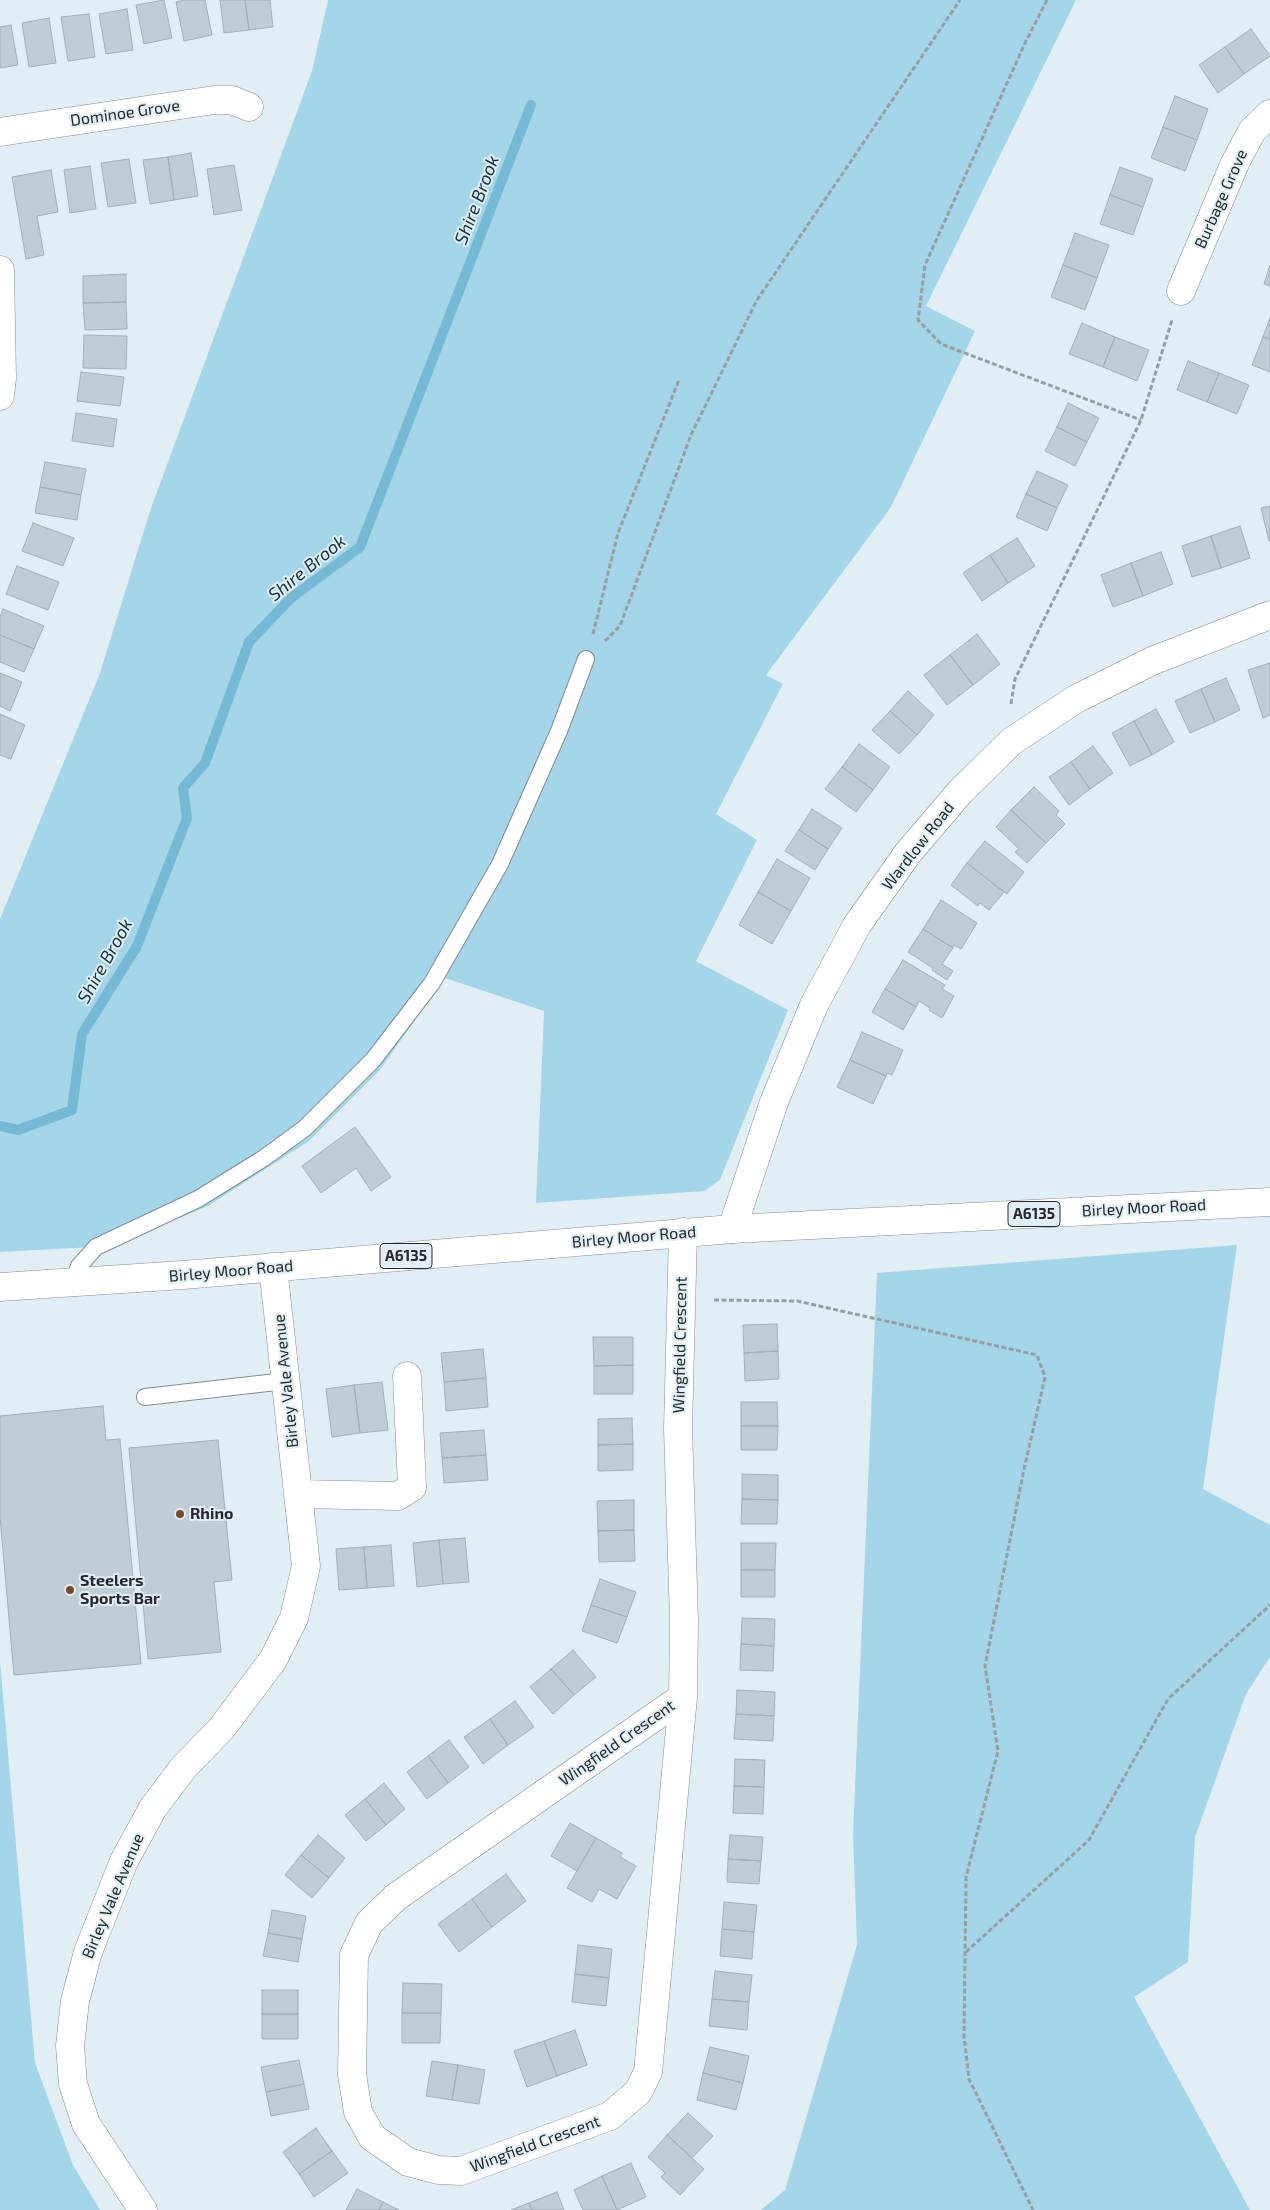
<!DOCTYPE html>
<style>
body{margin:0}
canvas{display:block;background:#e1eff4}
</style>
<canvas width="1270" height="2210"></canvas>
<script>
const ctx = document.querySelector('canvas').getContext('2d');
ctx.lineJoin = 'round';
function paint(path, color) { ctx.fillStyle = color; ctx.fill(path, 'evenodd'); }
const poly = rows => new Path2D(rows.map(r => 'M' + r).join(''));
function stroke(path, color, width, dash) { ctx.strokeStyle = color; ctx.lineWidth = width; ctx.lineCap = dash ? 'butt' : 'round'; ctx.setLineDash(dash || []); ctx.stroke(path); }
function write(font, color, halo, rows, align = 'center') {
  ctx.font = font + ' "Exo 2",sans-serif'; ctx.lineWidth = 4; ctx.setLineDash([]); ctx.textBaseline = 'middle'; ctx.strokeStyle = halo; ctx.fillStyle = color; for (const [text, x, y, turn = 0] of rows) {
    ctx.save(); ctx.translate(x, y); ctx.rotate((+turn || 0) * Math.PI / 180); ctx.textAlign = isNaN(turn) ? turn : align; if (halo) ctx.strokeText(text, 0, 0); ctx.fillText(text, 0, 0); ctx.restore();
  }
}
paint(poly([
 [328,0,1076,0,926,306,975,331,891,507,766,675,783,684,716,814,757,840,696,961,788,1010,720,1180,704,1191,536,1203,544,1011,445,978,379,1071,309,1141,208,1206,112,1246,0,1252,0,919,100,673,150,511,312,71],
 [1237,1245,1203,1489,1270,1525,1270,1657,1246,1694,1195,1837,1188,1962,1134,1997,1250,2210,761,2210,785,2190,857,1945,853,1834,877,1273],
 [0,1661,35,2063,73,2165,100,2210,0,2210]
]), '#a4d5e9');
stroke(poly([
 [0,1126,18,1130,72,1110,82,1034,137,946,187,818,183,788,205,763,249,642,291,598,360,547,531,105]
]), '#75b9d4', 10);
const building = poly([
 [164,0,172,38,144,44,136,5,164,0],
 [184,0,205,0,212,35,184,41,176,2,184,0],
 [220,0,245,0,249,30,224,33,220,0],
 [245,0,270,0,273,27,249,30,245,0],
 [127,9,133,50,106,54,99,14,127,9],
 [89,14,95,57,68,61,61,17,89,14],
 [49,18,56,63,29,67,22,23,49,18],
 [11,25,18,65,0,68,0,27,11,25],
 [1251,29,1270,56,1244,74,1225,47,1251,29],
 [1225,47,1244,74,1218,93,1199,65,1225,47],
 [1175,96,1208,109,1197,140,1163,127,1175,96],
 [1163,127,1197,140,1185,171,1151,158,1163,127],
 [191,153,198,196,174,200,168,157,191,153],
 [168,157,174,200,150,204,143,160,168,157],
 [129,159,136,203,108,207,101,163,129,159],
 [234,165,242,210,214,215,207,169,234,165],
 [90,166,96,209,70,213,64,170,90,166],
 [1120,167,1153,179,1143,207,1110,195,1120,167],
 [51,170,58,212,37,216,44,255,26,259,12,177,51,170],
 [1110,195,1143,207,1133,235,1100,224,1110,195],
 [1075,233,1109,245,1097,278,1063,265,1075,233],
 [1063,265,1097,278,1085,310,1051,297,1063,265],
 [1270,265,1270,286,1264,284,1270,265],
 [126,274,126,302,83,303,83,276,126,274],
 [126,302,127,329,85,330,83,303,126,302],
 [1270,318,1270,339,1263,337,1270,318],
 [1082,323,1115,337,1103,367,1069,354,1082,323],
 [84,335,127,336,126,369,83,368,84,335],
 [1115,337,1149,350,1137,381,1103,367,1115,337],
 [1263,337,1270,339,1270,372,1252,365,1263,337],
 [1188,361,1219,373,1207,402,1177,390,1188,361],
 [81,372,124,377,120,406,77,401,81,372],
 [1219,373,1249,385,1237,414,1207,402,1219,373],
 [1068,403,1099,418,1087,442,1057,427,1068,403],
 [76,413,117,419,113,447,72,441,76,413],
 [1057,427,1087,442,1075,466,1045,451,1057,427],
 [45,462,86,469,81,495,40,487,45,462],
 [1037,471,1068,485,1057,508,1026,494,1037,471],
 [40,487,81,495,77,520,35,513,40,487],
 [1026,494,1057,508,1047,531,1016,517,1026,494],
 [1270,506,1270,541,1269,541,1261,508,1270,506],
 [33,523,74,538,63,566,22,551,33,523],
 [1240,526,1250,558,1221,568,1211,536,1240,526],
 [1211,536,1221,568,1192,577,1182,546,1211,536],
 [1017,538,1035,566,1008,583,990,555,1017,538],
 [1161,552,1173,584,1143,596,1131,563,1161,552],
 [990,555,1008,583,982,601,963,573,990,555],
 [1131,563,1143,596,1113,607,1101,575,1131,563],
 [17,566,59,582,48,610,6,594,17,566],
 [3,609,44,626,34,649,0,635,0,617,3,609],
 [977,634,1000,664,973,685,950,655,977,634],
 [0,635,34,649,24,672,0,662,0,635],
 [950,655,973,685,947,705,924,675,950,655],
 [1270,663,1270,715,1263,718,1248,670,1270,663],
 [0,673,22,682,10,711,0,706,0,673],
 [1226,678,1240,710,1215,722,1201,689,1226,678],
 [1201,689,1215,722,1190,733,1175,701,1201,689],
 [908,691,934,715,917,735,890,711,908,691],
 [1156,709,1174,742,1152,755,1134,721,1156,709],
 [890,711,917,735,899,754,872,730,890,711],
 [0,714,25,725,11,759,0,755,0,714],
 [1134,721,1152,755,1130,766,1112,733,1134,721],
 [859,744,890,767,873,790,842,767,859,744],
 [1093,746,1113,773,1090,789,1071,762,1093,746],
 [1071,762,1090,789,1069,805,1049,777,1071,762],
 [842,767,873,790,856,812,825,789,842,767],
 [1034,787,1059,811,1056,815,1065,824,1046,843,1011,810,1034,787],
 [812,809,842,828,828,849,799,830,812,809],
 [1011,810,1046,843,1027,863,1015,852,1019,849,996,827,1011,810],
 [799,830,828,849,815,870,785,851,799,830],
 [985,841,1024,872,1007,894,967,863,985,841],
 [777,859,810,878,791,911,758,892,777,859],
 [967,863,1004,892,989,910,980,903,978,906,951,885,967,863],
 [758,892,791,911,772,944,739,925,758,892],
 [941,900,977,923,961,949,954,945,953,948,923,929,941,900],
 [923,929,953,948,942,964,953,971,947,980,932,970,933,968,908,952,923,929],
 [903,960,945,985,942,989,954,996,942,1018,929,1010,930,1008,919,1001,916,1007,885,989,903,960],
 [885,989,916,1007,903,1030,872,1012,885,989],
 [862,1032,903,1050,892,1075,887,1073,886,1076,850,1060,862,1032],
 [850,1060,886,1076,873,1104,837,1087,850,1060],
 [355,1127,391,1177,371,1191,356,1168,321,1193,302,1166,355,1127],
 [777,1324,778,1351,744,1353,743,1325,777,1324],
 [593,1337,633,1337,633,1365,594,1366,593,1337],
 [483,1349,486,1378,444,1382,441,1353,483,1349],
 [778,1351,779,1379,745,1381,744,1353,778,1351],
 [633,1365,633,1394,594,1394,594,1366,633,1365],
 [486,1378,488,1407,446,1411,444,1382,486,1378],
 [382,1382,388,1430,360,1433,354,1385,382,1382],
 [354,1385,360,1433,332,1437,326,1389,354,1385],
 [741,1402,777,1402,778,1426,741,1426,741,1402],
 [103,1406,106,1440,120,1439,141,1664,14,1675,0,1517,0,1416,103,1406],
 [632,1418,633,1444,598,1445,598,1419,632,1418],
 [741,1426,778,1426,777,1450,741,1450,741,1426],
 [484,1430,486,1455,442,1458,440,1433,484,1430],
 [218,1440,232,1580,214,1582,221,1652,148,1659,129,1448,218,1440],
 [633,1444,633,1470,598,1471,598,1445,633,1444],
 [486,1455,488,1480,444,1483,442,1458,486,1455],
 [742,1474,778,1475,778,1500,742,1499,742,1474],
 [742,1499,778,1500,777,1524,741,1524,742,1499],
 [634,1500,634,1530,598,1531,597,1501,634,1500],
 [634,1530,635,1561,599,1562,598,1531,634,1530],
 [465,1538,469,1582,443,1584,439,1540,465,1538],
 [439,1540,443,1584,417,1587,413,1543,439,1540],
 [741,1543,776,1543,775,1570,741,1570,741,1543],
 [391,1545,394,1586,367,1588,364,1547,391,1545],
 [364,1547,367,1588,339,1590,336,1549,364,1547],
 [741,1570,775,1570,775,1597,741,1597,741,1570],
 [600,1579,636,1592,627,1617,591,1605,600,1579],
 [591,1605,627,1617,617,1643,582,1631,591,1605],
 [742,1618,775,1619,774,1646,741,1644,742,1618],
 [741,1644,774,1646,773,1671,740,1670,741,1644],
 [573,1650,596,1677,574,1695,551,1669,573,1650],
 [551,1669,574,1695,553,1714,530,1687,551,1669],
 [737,1690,775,1692,774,1716,736,1714,737,1690],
 [515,1701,534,1727,508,1745,490,1719,515,1701],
 [736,1714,774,1716,773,1741,734,1739,736,1714],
 [490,1719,508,1745,483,1764,464,1737,490,1719],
 [449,1740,469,1767,448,1783,428,1756,449,1740],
 [428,1756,448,1783,427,1799,407,1772,428,1756],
 [735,1759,765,1760,764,1787,734,1786,735,1759],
 [384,1783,405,1809,386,1825,365,1799,384,1783],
 [734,1786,764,1787,763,1814,733,1813,734,1786],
 [365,1799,386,1825,366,1841,345,1815,365,1799],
 [570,1823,596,1838,577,1871,551,1856,570,1823],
 [318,1835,345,1858,329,1878,301,1855,318,1835],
 [730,1835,763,1837,761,1861,728,1859,730,1835],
 [596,1838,622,1853,620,1857,636,1866,617,1899,599,1889,592,1902,567,1888,596,1838],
 [301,1855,329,1878,312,1898,285,1875,301,1855],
 [728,1859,761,1861,759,1884,727,1882,728,1859],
 [506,1874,526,1901,492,1927,472,1899,506,1874],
 [472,1899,492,1927,459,1952,438,1924,472,1899],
 [724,1902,757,1905,754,1932,722,1929,724,1902],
 [272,1910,306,1916,302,1939,268,1933,272,1910],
 [722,1929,754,1932,752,1959,720,1956,722,1929],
 [268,1933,302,1939,298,1962,263,1956,268,1933],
 [578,1945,612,1949,609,1978,575,1974,578,1945],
 [715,1971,752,1975,749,2002,712,1999,715,1971],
 [575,1974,609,1978,606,2006,572,2002,575,1974],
 [403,1983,442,1984,441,2013,402,2013,403,1983],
 [262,1990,298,1990,298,2014,262,2014,262,1990],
 [712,1999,749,2002,747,2030,709,2026,712,1999],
 [402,2013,441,2013,440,2043,402,2043,402,2013],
 [262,2014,298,2014,298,2039,262,2039,262,2014],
 [575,2030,587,2065,557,2076,544,2041,575,2030],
 [544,2041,557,2076,527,2087,514,2051,544,2041],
 [710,2047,749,2056,743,2083,703,2073,710,2047],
 [299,2060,304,2084,266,2092,261,2067,299,2060],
 [432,2061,458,2065,452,2100,426,2096,432,2061],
 [458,2065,485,2070,479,2104,452,2100,458,2065],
 [703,2073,743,2083,736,2110,697,2100,703,2073],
 [304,2084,309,2109,271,2116,266,2092,304,2084],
 [688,2113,713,2136,692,2158,667,2135,688,2113],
 [316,2128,332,2151,299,2174,283,2152,316,2128],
 [667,2135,704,2169,680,2195,661,2177,665,2173,648,2157,667,2135],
 [332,2151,348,2173,314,2197,299,2174,332,2151],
 [631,2163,646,2197,617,2210,602,2176,631,2163],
 [602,2176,617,2210,583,2210,574,2190,602,2176],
 [357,2189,383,2202,379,2210,346,2210,357,2189],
 [557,2192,564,2210,532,2210,529,2203,557,2192],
 [383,2202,399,2210,379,2210,383,2202],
 [529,2203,532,2210,511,2210,529,2203]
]);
paint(building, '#c0cdd3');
stroke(building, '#a2b0b5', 1);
const lane = poly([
 [74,1282,79,1266,96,1247,198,1199,264,1158,305,1128,373,1060,432,983,500,864,559,731,586,659],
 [145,1397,285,1381]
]);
const street = poly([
 [0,132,214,100,232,100,249,107],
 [0,270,2,378,0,396],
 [1181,291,1235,163,1252,131,1270,114],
 [732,1229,774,1102,814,1005,857,925,908,853,960,792,1012,741,1076,699,1152,661,1270,615],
 [298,1494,398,1496,412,1487,407,1376],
 [683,1697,396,1897,369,1923,354,1955,352,2074,358,2112,372,2137,408,2162,438,2170,461,2171,610,2116,638,2092,648,2072,683,1697,684,1620,678,1429,683,1232],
 [143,2210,86,2124,73,2084,70,2046,75,2001,88,1952,124,1861,153,1808,184,1767,221,1729,273,1660,294,1618,306,1566,273,1267]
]);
const primary = poly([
 [0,1287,183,1275,732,1229,1270,1202]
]);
stroke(lane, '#808d92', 18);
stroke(street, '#808d92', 29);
stroke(primary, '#808d92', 29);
stroke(poly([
 [1047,0,1026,41,925,265,918,320,941,344,1141,420],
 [593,634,618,533,679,380],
 [605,641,620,626,691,435,757,300,960,0],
 [1011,704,1015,679,1141,420,1172,320],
 [714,1300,797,1301,1037,1355,1045,1377,1023,1474,985,1666,998,1751,966,1877,964,2036,969,2079,1033,2210],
 [966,1952,1089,1840,1168,1699,1270,1605]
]), '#949fa3', 3, [5, 2.5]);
stroke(lane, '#fff', 16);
stroke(street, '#fff', 28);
stroke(primary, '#fff', 28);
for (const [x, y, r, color] of [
 [180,1514,5,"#734c29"],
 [70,1590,5,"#734c29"]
]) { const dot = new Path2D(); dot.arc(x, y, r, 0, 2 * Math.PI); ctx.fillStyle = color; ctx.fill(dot); stroke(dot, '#e1eff4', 2); }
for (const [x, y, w] of [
 [1034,1214,52],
 [406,1256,52]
]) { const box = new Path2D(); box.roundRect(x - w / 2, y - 12.5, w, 25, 4); ctx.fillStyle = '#e1eff4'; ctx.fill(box); stroke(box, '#242a2c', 1); }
write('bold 15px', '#242a2c', null, [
 ["A6135",1034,1214],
 ["A6135",406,1256]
]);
write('16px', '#242a2c', '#e1eff4', [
 ["Dominoe Grove",125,113,-8],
 ["Burbage Grove",1221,199,-66],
 ["Wardlow Road",918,846,-52],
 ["Birley Moor Road",1144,1208,-3],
 ["Birley Moor Road",634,1237,-5],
 ["Birley Moor Road",231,1271,-5],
 ["Wingfield Crescent",680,1345,-89],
 ["Birley Vale Avenue",286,1381,-96],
 ["Wingfield Crescent",617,1743,-35],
 ["Birley Vale Avenue",113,1896,-67],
 ["Wingfield Crescent",535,2144,-20]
]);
write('bold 16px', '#242a2c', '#e1eff4', [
 ["Rhino",190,1514],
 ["Steelers",80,1581],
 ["Sports Bar",80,1599]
], 'left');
write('italic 18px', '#0f303c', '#e1eff4', [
 ["Shire Brook",477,200,-69],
 ["Shire Brook",307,568,-39],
 ["Shire Brook",105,961,-61]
]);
</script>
